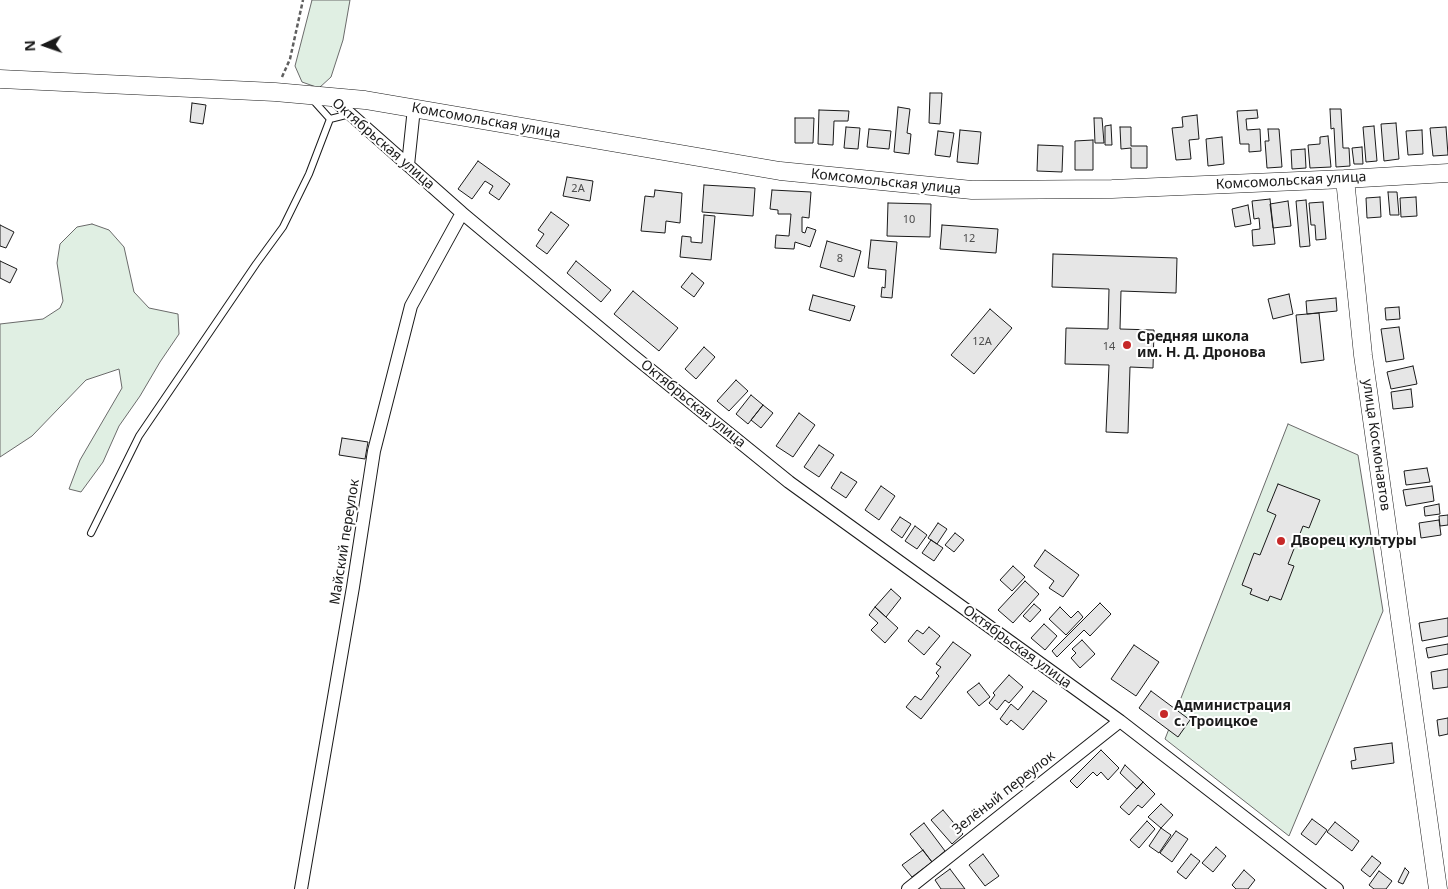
<!DOCTYPE html>
<meta charset="utf-8">
<style>
body{margin:0}
#map{position:relative;width:1448px;height:889px;overflow:hidden;background:#fff;font-family:"Noto Sans",sans-serif}
canvas{display:block}
.north{position:absolute;left:20px;top:20px;width:50px;height:50px;-webkit-text-stroke:4px #fff;paint-order:stroke;rotate:267deg;font-size:14px;font-weight:700;line-height:20px;text-align:center;color:#1a1a1a}
.north::after{content:'';display:block;margin:auto;width:18px;height:22px;background:#1a1a1a;clip-path:polygon(50% 0,100% 100%,50% 72%,0 100%)}
</style>
<div id="map">
<canvas width="1448" height="889"></canvas>
<div class="north">N</div>
</div>
<script>
const ctx = document.querySelector('canvas').getContext('2d');
ctx.lineJoin = 'round';
function paint(path, color) { ctx.fillStyle = color; ctx.fill(path, 'evenodd'); }
const poly = rows => new Path2D(rows.map(r => 'M' + r).join(''));
function stroke(path, color, width, dash) { ctx.strokeStyle = color; ctx.lineWidth = width; ctx.lineCap = dash ? 'butt' : 'round'; ctx.setLineDash(dash || []); ctx.stroke(path); }
function write(font, color, halo, rows, align = 'center') {
  ctx.font = font + ' "Noto Sans",sans-serif'; ctx.lineWidth = 4; ctx.setLineDash([]); ctx.textBaseline = 'middle'; ctx.strokeStyle = halo; ctx.fillStyle = color; for (const [text, x, y, turn = 0] of rows) {
    ctx.save(); ctx.translate(x, y); ctx.rotate((+turn || 0) * Math.PI / 180); ctx.textAlign = isNaN(turn) ? turn : align; if (halo) ctx.strokeText(text, 0, 0); ctx.fillText(text, 0, 0); ctx.restore();
  }
}
const green = poly([
 [312,0,350,0,343,40,331,77,319,88,302,82,295,66,312,0],
 [92,224,109,230,124,247,134,292,149,308,178,314,179,334,160,362,140,396,119,426,103,462,81,492,69,489,80,460,122,388,119,369,86,380,32,436,0,457,0,324,43,319,60,308,63,301,57,263,60,244,77,227,92,224],
 [1288,424,1358,455,1383,611,1289,836,1165,739,1288,424]
]);
paint(green, '#e0efe3');
stroke(green, '#6a6a6a', 1);
const building = poly([
 [930,93,942,93,940,124,929,123,930,93],
 [192,103,206,105,203,124,190,122,192,103],
 [898,107,910,109,907,133,911,134,909,154,894,152,898,107],
 [1330,109,1341,109,1343,148,1349,148,1350,166,1336,167,1334,128,1331,129,1330,109],
 [819,110,849,111,848,121,834,121,833,145,818,144,819,110],
 [1257,110,1258,118,1246,119,1247,130,1260,129,1261,151,1249,152,1249,144,1240,144,1237,111,1257,110],
 [1197,115,1199,139,1189,140,1191,159,1176,160,1172,128,1183,127,1182,117,1197,115],
 [795,118,814,118,813,143,795,143,795,118],
 [1094,118,1102,118,1104,143,1095,143,1094,118],
 [1396,123,1399,159,1384,161,1381,124,1396,123],
 [1111,125,1112,145,1105,145,1105,126,1111,125],
 [1374,126,1377,161,1366,162,1363,127,1374,126],
 [846,127,860,128,858,149,844,148,846,127],
 [1120,127,1131,127,1131,146,1147,146,1147,168,1131,168,1131,148,1121,149,1120,127],
 [1446,127,1448,155,1433,156,1430,128,1446,127],
 [869,129,891,131,889,149,867,147,869,129],
 [1268,129,1279,129,1282,167,1267,168,1265,141,1269,141,1268,129],
 [960,130,981,132,978,164,957,162,960,130],
 [1422,130,1423,154,1408,155,1406,131,1422,130],
 [938,131,954,133,950,157,935,155,938,131],
 [1328,136,1331,167,1310,168,1308,145,1320,144,1320,137,1328,136],
 [1222,137,1224,164,1208,166,1206,139,1222,137],
 [1093,140,1093,170,1075,170,1075,141,1093,140],
 [1038,145,1063,146,1062,172,1037,171,1038,145],
 [1362,147,1363,164,1354,164,1352,148,1362,147],
 [1305,149,1306,168,1292,169,1291,150,1305,149],
 [478,161,510,184,499,200,489,193,493,186,485,181,472,199,458,189,478,161],
 [567,177,593,181,590,201,563,196,567,177],
 [704,185,755,188,753,216,702,212,704,185],
 [655,190,682,193,680,223,666,221,665,233,641,231,645,196,654,197,655,190],
 [772,190,811,192,809,218,802,217,802,232,805,233,807,227,816,230,810,247,795,242,794,249,775,248,776,235,789,236,791,214,778,214,778,210,770,209,772,190],
 [1388,192,1397,192,1399,215,1390,215,1388,192],
 [1380,197,1381,217,1367,218,1366,198,1380,197],
 [1416,197,1417,216,1401,217,1400,198,1416,197],
 [1270,199,1275,244,1253,246,1252,230,1260,229,1259,218,1254,219,1252,201,1270,199],
 [1306,200,1310,246,1300,247,1296,201,1306,200],
 [1288,201,1291,226,1273,228,1270,204,1288,201],
 [1323,202,1326,239,1316,240,1315,225,1311,225,1309,203,1323,202],
 [888,203,931,204,930,237,887,236,888,203],
 [1248,205,1251,224,1235,227,1232,209,1248,205],
 [551,212,569,225,547,254,536,246,544,234,538,230,551,212],
 [704,215,715,216,711,260,680,257,682,236,691,237,691,242,702,243,704,215],
 [0,225,14,232,6,248,0,246,0,225],
 [942,225,998,229,996,253,940,249,942,225],
 [871,240,897,242,892,298,881,297,882,287,885,288,886,270,868,268,871,240],
 [827,241,861,251,854,277,820,267,827,241],
 [1053,254,1177,258,1176,293,1121,291,1120,329,1154,330,1153,368,1130,367,1128,433,1106,432,1109,365,1065,364,1066,328,1108,329,1109,289,1052,287,1053,254],
 [0,261,17,269,10,283,0,278,0,261],
 [576,261,611,290,601,302,567,273,576,261],
 [692,273,704,283,694,297,681,287,692,273],
 [633,291,678,328,659,351,614,314,633,291],
 [1289,294,1293,314,1273,319,1268,299,1289,294],
 [813,295,855,306,850,321,809,310,813,295],
 [1336,298,1337,311,1307,314,1306,301,1336,298],
 [1399,307,1400,319,1386,320,1385,308,1399,307],
 [990,309,1012,328,974,374,951,355,990,309],
 [1319,313,1324,360,1301,363,1296,315,1319,313],
 [1399,327,1404,359,1386,362,1381,329,1399,327],
 [704,347,715,357,696,379,685,369,704,347],
 [1413,366,1417,384,1391,389,1387,372,1413,366],
 [736,380,748,391,729,411,717,401,736,380],
 [1411,389,1413,407,1393,409,1391,392,1411,389],
 [751,395,763,405,748,424,736,414,751,395],
 [763,405,773,413,761,428,751,420,763,405],
 [799,413,815,425,793,457,776,446,799,413],
 [342,438,368,442,365,459,339,455,342,438],
 [819,445,834,455,819,477,804,467,819,445],
 [1427,468,1430,482,1406,485,1404,471,1427,468],
 [841,472,857,482,846,498,831,488,841,472],
 [1278,484,1320,500,1309,528,1303,526,1288,564,1294,566,1281,600,1270,596,1268,601,1250,594,1252,589,1242,585,1254,553,1260,555,1276,515,1267,511,1278,484],
 [881,486,895,496,879,520,865,510,881,486],
 [1432,486,1434,501,1406,506,1403,490,1432,486],
 [1439,504,1440,514,1425,516,1424,507,1439,504],
 [1448,515,1448,525,1440,526,1439,516,1448,515],
 [900,517,911,524,902,538,891,530,900,517],
 [1439,520,1441,535,1421,538,1419,523,1439,520],
 [938,523,947,529,937,544,928,538,938,523],
 [915,526,927,535,917,549,905,541,915,526],
 [955,533,964,540,954,552,945,545,955,533],
 [931,540,943,548,934,561,922,553,931,540],
 [1045,550,1079,575,1063,597,1049,588,1054,581,1034,566,1045,550],
 [1013,566,1025,577,1012,591,1000,580,1013,566],
 [1025,581,1039,594,1013,623,998,610,1025,581],
 [891,589,901,598,886,617,875,607,891,589],
 [1100,603,1111,614,1090,636,1084,630,1057,657,1052,651,1100,603],
 [1034,604,1041,610,1030,622,1023,616,1034,604],
 [875,607,898,628,885,643,871,630,878,623,869,615,875,607],
 [1060,607,1071,618,1078,611,1083,617,1066,635,1049,619,1060,607],
 [1448,618,1448,636,1422,641,1419,623,1448,618],
 [1044,624,1057,636,1045,650,1031,638,1044,624],
 [929,627,940,636,924,655,908,641,917,630,923,634,929,627],
 [1082,640,1095,654,1080,668,1071,658,1076,653,1072,649,1082,640],
 [953,642,971,655,921,719,906,707,915,696,921,700,939,676,936,673,941,667,936,664,953,642],
 [1448,644,1448,654,1428,658,1426,648,1448,644],
 [1134,645,1159,662,1136,696,1111,679,1134,645],
 [1448,669,1448,687,1433,689,1431,672,1448,669],
 [1009,675,1023,687,1009,703,1005,700,997,710,989,703,995,695,993,693,1009,675],
 [979,683,990,697,979,706,967,692,979,683],
 [1033,691,1047,701,1023,730,1011,720,1007,725,1000,719,1011,704,1018,710,1033,691],
 [1151,691,1190,720,1178,737,1139,708,1151,691],
 [1448,718,1448,734,1439,736,1437,720,1448,718],
 [1392,743,1394,763,1352,769,1351,761,1356,760,1354,748,1392,743],
 [1101,750,1119,768,1108,780,1101,772,1097,776,1093,772,1077,788,1070,781,1101,750],
 [1125,765,1143,782,1137,789,1120,773,1125,765],
 [1143,782,1155,794,1142,808,1138,805,1129,815,1120,807,1143,782],
 [1161,804,1173,815,1161,828,1148,817,1161,804],
 [943,810,963,834,952,844,931,820,943,810],
 [1312,819,1327,830,1316,845,1301,834,1312,819],
 [1147,821,1155,829,1139,848,1130,840,1147,821],
 [1335,822,1359,841,1352,851,1327,832,1335,822],
 [924,823,945,851,932,862,910,834,924,823],
 [1161,828,1171,835,1159,853,1149,846,1161,828],
 [1176,831,1188,839,1172,862,1160,853,1176,831],
 [1216,847,1226,856,1213,872,1202,863,1216,847],
 [923,850,932,862,912,877,902,865,923,850],
 [983,854,999,876,985,886,969,865,983,854],
 [1191,854,1200,861,1186,879,1177,872,1191,854],
 [1372,856,1381,863,1370,877,1361,870,1372,856],
 [1405,868,1409,872,1403,884,1398,882,1405,868],
 [950,869,965,889,941,889,935,880,950,869],
 [1244,870,1255,880,1248,889,1236,889,1232,885,1244,870],
 [1379,871,1392,881,1386,889,1374,889,1369,885,1379,871]
]);
paint(building, '#e6e6e6');
stroke(building, '#1a1a1a', 1);
const lane = poly([
 [330,119,350,114],
 [91,533,139,436,256,264,283,227,309,174,330,119,313,100]
]);
const street = poly([
 [331,97,462,213,631,354,789,482,1120,721,1337,889],
 [408,165,414,108],
 [301,889,353,587,374,451,411,306,462,213],
 [908,889,1120,721]
]);
const secondary = poly([
 [0,79,275,92,365,100,780,171,972,190,1112,189,1345,179,1448,173],
 [1345,179,1363,355,1438,889]
]);
stroke(lane, '#1a1a1a', 8);
stroke(street, '#1a1a1a', 14);
stroke(secondary, '#1a1a1a', 19);
stroke(poly([
 [282,77,290,59,303,0]
]), '#5f5f5f', 2.5, [4, 2.5]);
stroke(lane, '#fff', 6);
stroke(street, '#fff', 12);
stroke(secondary, '#fff', 18);
for (const [x, y, r, color] of [
 [1127,345,5,"#c62828"],
 [1281,541,5,"#c62828"],
 [1164,714,5,"#c62828"]
]) { const dot = new Path2D(); dot.arc(x, y, r, 0, 2 * Math.PI); ctx.fillStyle = color; ctx.fill(dot); stroke(dot, '#fff', 2); }
write('11px', '#4d4d4d', null, [
 ["2А",578,189],
 ["10",909,220],
 ["12",969,239],
 ["8",840,259],
 ["12А",982,342],
 ["14",1109,347]
]);
write('14px', '#1a1a1a', '#fff', [
 ["Комсомольская улица",486,121,10],
 ["Октябрьская улица",383,144,41],
 ["Комсомольская улица",1291,181,-3],
 ["Комсомольская улица",886,182,6],
 ["Октябрьская улица",693,404,39],
 ["улица Космонавтов",1376,445,82],
 ["Майский переулок",345,542,-81],
 ["Октябрьская улица",1017,647,36],
 ["Зелёный переулок",1004,793,-38]
]);
write('bold 14px', '#1a1a1a', '#fff', [
 ["Средняя школа",1137,337],
 ["им. Н. Д. Дронова",1137,353],
 ["Дворец культуры",1291,541],
 ["Администрация",1174,706],
 ["с. Троицкое",1174,722]
], 'left');
</script>
